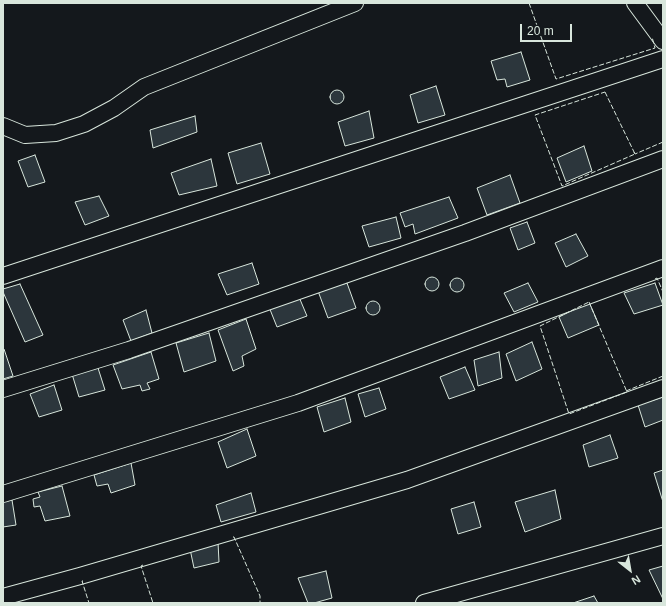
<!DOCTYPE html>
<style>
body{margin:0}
#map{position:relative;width:666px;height:606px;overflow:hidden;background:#14181c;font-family:Helvetica,sans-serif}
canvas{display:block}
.frame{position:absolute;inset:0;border:4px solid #d8e6dc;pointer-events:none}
.north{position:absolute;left:610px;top:550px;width:40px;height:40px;-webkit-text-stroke:3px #14181c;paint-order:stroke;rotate:149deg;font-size:11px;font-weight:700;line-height:16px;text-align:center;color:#d8e6dc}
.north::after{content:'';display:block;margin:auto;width:14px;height:18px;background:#d8e6dc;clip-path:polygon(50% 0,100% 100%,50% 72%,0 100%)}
.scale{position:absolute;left:520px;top:24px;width:52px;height:18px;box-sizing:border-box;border:2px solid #d8e6dc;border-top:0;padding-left:5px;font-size:12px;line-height:14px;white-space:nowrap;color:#d8e6dc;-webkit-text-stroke:3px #14181c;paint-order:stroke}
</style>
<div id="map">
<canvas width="666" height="606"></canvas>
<div class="frame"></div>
<div class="north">N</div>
<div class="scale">20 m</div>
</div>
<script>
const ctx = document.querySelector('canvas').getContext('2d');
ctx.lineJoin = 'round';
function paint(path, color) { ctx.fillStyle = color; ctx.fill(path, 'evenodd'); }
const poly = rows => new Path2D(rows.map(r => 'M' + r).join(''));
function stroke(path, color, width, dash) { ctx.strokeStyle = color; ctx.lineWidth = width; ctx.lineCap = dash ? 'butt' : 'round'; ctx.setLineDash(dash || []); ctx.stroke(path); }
const building = poly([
 [521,52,530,80,507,87,505,79,497,80,491,61,521,52],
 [436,86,445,115,418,123,410,95,436,86],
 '330 97a7 7 0 1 1 14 0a7 7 0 1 1-14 0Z',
 [369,111,374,138,345,146,338,122,369,111],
 [195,116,197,132,153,148,150,130,195,116],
 [261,143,270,174,237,184,228,153,261,143],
 [584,146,592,171,566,182,557,158,584,146],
 [35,155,45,182,28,187,18,161,35,155],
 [211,159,217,186,179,195,171,173,211,159],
 [510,175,520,203,487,215,477,188,510,175],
 [99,196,109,216,85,225,75,202,99,196],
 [449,197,458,218,415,234,413,224,405,227,400,213,449,197],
 [396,217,401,238,369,247,362,226,396,217],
 [527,222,535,243,518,250,510,228,527,222],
 [576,234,588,256,566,267,555,243,576,234],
 [252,263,259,284,227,295,218,274,252,263],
 '425 284a7 7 0 1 1 14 0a7 7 0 1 1-14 0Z',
 '450 285a7 7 0 1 1 14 0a7 7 0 1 1-14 0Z',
 [347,283,356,308,328,318,318,291,347,283],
 [528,283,538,302,514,312,504,293,528,283],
 [655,283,663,305,634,314,624,293,655,283],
 [20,284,43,335,25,342,3,292,3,289,20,284],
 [299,297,307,316,277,327,269,307,299,297],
 '366 308a7 7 0 1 1 14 0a7 7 0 1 1-14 0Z',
 [589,302,599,325,568,338,559,317,589,302],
 [146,310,152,333,131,341,123,320,146,310],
 [246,319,256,349,242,356,244,366,233,371,218,330,246,319],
 [209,333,216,361,184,372,176,343,209,333],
 [532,342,542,369,516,381,506,354,532,342],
 [3,349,4,349,13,376,3,379,3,349],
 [151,352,159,379,147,383,150,389,142,391,140,385,122,389,113,365,151,352],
 [499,352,502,378,478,386,474,360,499,352],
 [465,367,475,390,449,399,440,377,465,367],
 [98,368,105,390,79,397,72,374,98,368],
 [54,385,62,410,39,417,30,394,54,385],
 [379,388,386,409,365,417,358,394,379,388],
 [663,397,663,420,645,427,638,405,663,397],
 [345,398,351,422,324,432,317,407,345,398],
 [247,429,256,456,227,468,218,442,247,429],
 [610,435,618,458,589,467,583,445,610,435],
 [131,463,135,485,111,493,108,484,97,486,94,475,131,463],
 [663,470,663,502,654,473,663,470],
 [62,486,70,516,45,521,40,506,34,507,33,499,40,497,38,492,62,486],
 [555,490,561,519,525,532,515,502,555,490],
 [251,493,256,512,221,522,216,505,251,493],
 [12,500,16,525,3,527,3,502,12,500],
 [474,502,481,527,458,534,451,509,474,502],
 [218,542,219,562,194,568,190,549,218,542],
 [663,566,663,599,649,570,663,566],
 [326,571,332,598,314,603,308,603,298,578,326,571],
 [594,596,598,603,573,603,594,596]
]);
paint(building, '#2c363c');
stroke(building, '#d8e6dc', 1);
const street = poly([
 [635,3,663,41],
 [3,126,25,135,56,133,84,124,114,108,144,87,355,3],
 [3,276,663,59],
 [3,389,129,350,465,233,663,159],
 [3,494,298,403,663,268],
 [3,597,80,576,407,480,663,388],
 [424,603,663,536]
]);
stroke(street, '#d8e6dc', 18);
stroke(street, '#14181c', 16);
stroke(poly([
 [529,3,556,79,655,48,652,37],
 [605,92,635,154,562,186,535,115,605,92],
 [634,152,635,154,663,142],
 [655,279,657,278,663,292],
 [589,302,627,392,569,414,540,326,589,302],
 [626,391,663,376],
 [233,537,234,537,260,596,260,603],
 [143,565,141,566,153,603],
 [83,581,82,581,89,603]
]), '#d8e6dc', 1, [5, 2]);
</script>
